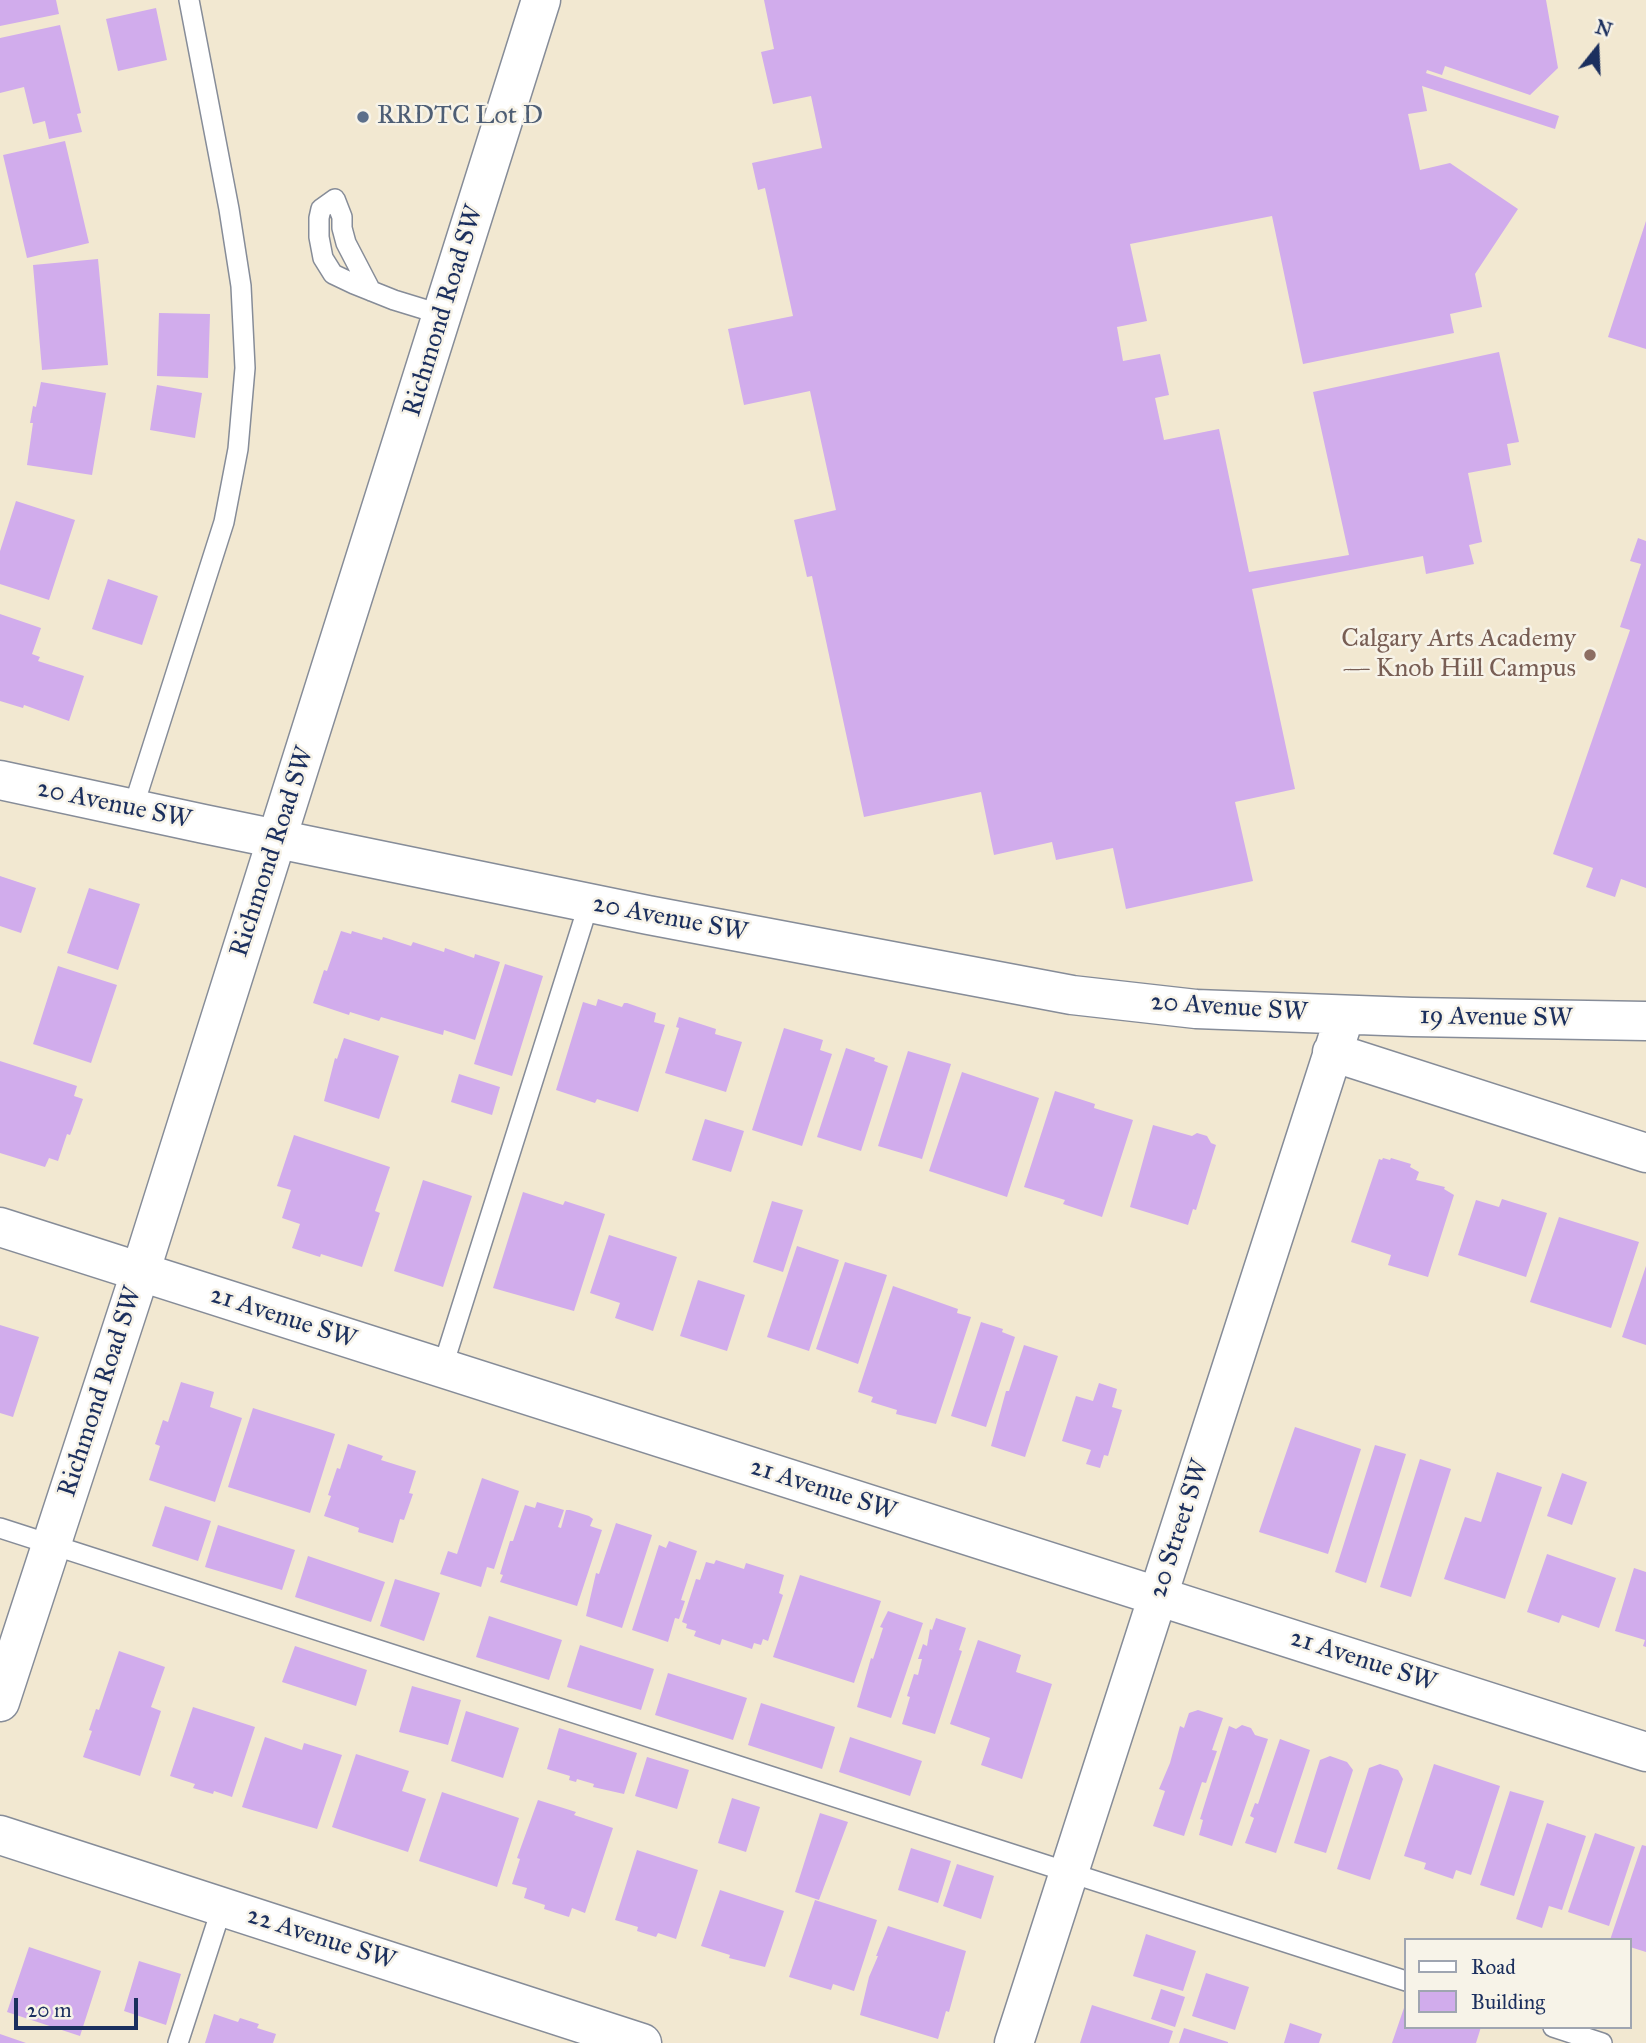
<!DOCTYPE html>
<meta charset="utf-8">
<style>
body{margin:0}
#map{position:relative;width:1646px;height:2043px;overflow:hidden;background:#f2e8d1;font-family:"IM FELL Great Primer",serif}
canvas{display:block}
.legend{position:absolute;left:1404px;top:1938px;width:228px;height:91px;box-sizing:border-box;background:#f7f3e8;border:2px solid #9fa5b1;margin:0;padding:9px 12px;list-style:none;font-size:21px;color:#1b2f5e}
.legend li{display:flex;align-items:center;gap:14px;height:35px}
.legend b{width:35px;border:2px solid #9fa5b1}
.north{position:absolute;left:1562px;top:14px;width:70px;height:70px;-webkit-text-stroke:5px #f7f3e8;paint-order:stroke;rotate:18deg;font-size:19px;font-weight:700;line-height:28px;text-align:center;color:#1b2f5e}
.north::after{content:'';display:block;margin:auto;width:24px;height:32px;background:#1b2f5e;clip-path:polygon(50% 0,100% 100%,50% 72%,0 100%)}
.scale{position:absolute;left:14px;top:1998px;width:124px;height:32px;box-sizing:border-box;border:4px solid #1b2f5e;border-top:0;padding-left:9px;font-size:21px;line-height:24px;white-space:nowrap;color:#1b2f5e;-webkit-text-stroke:5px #f7f3e8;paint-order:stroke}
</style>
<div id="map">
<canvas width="1646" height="2043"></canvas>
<ul class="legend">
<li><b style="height:9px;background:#fff"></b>Road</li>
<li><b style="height:19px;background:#d1acec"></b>Building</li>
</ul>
<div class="north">N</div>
<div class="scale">20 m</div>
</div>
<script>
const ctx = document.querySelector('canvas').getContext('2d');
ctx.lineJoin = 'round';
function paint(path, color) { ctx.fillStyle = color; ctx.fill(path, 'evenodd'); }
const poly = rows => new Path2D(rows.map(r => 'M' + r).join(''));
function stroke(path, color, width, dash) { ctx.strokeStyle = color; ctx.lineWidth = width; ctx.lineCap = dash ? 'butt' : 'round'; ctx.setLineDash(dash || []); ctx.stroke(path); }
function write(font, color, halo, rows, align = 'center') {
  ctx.font = font + ' "IM FELL Great Primer",serif'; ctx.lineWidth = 5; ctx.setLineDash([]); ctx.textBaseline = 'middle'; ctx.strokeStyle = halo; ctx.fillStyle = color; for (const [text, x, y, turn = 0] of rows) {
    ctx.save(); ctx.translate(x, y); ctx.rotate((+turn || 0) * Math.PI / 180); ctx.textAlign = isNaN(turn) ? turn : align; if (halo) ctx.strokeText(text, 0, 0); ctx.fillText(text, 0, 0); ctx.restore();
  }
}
paint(poly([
 [0,0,56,0,59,14,0,26],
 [764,0,1546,0,1558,68,1530,95,1445,66,1442,75,1427,70,1426,73,1559,116,1555,129,1422,86,1427,111,1408,114,1420,170,1450,163,1518,209,1475,274,1482,307,1450,314,1454,333,1303,364,1272,216,1130,244,1147,321,1117,327,1123,361,1160,354,1169,395,1155,398,1164,440,1219,429,1249,572,1349,555,1313,392,1499,352,1519,442,1507,444,1511,465,1468,473,1482,542,1469,545,1474,564,1426,574,1423,556,1252,589,1295,789,1235,802,1253,881,1126,909,1113,848,1056,860,1052,842,994,855,981,792,864,817,812,576,807,577,794,520,836,510,810,391,744,405,728,329,793,316,765,188,758,190,752,163,822,148,811,96,773,104,761,52,774,49],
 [156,8,167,60,118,71,106,19],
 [60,25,81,113,77,114,82,132,49,139,45,121,33,124,24,87,0,93,0,38],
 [65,141,89,243,27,258,3,155],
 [1646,221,1646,349,1608,337],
 [98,259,108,365,42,370,33,265],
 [159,313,210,314,208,378,157,376],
 [41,382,106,393,92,475,27,465,33,423,30,423,33,406,36,407],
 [157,385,202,393,195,438,150,430],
 [16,501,75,520,49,600,0,584,0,551],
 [1638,538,1646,541,1646,888,1621,879,1615,897,1586,887,1593,868,1553,854,1630,630,1620,627,1641,564,1630,561],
 [108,579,158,596,142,645,92,629],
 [0,614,41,628,32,654,40,657,38,661,84,676,69,721,24,705,23,708,0,701],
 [0,876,36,888,21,933,0,926],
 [89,888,140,904,118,970,67,953],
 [341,931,351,934,352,931,382,940,383,937,411,946,413,942,444,952,445,948,474,958,475,954,500,962,475,1040,444,1030,443,1035,381,1017,379,1021,350,1012,349,1015,313,1003,324,970,327,971],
 [505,964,543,976,512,1076,474,1064],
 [58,966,117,985,91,1063,33,1044],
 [598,999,622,1007,624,1003,627,1003,656,1013,654,1022,665,1025,638,1112,597,1099,595,1103,556,1090,583,1002,596,1006],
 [679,1017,716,1029,715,1034,742,1042,726,1092,665,1073,679,1028,676,1027],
 [784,1028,823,1040,820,1050,832,1054,802,1146,752,1130],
 [344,1038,399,1056,379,1119,324,1101,335,1058,337,1059],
 [846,1048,875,1058,874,1061,888,1066,861,1151,817,1137],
 [908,1051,951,1064,922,1159,878,1146],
 [0,1061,77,1086,74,1096,83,1099,72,1130,70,1135,67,1134,58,1161,49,1158,45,1167,0,1153],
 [962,1072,1039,1098,1007,1197,929,1171],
 [459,1074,500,1087,492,1115,451,1102],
 [1055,1091,1095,1104,1094,1108,1133,1120,1102,1217,1063,1204,1065,1200,1024,1187],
 [705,1119,744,1131,731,1172,692,1160],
 [1153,1125,1192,1136,1197,1133,1207,1136,1211,1143,1216,1145,1196,1210,1193,1209,1188,1225,1130,1207],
 [294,1135,390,1167,375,1211,380,1213,362,1267,321,1254,320,1257,292,1248,300,1224,282,1218,291,1190,277,1186],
 [1383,1158,1390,1160,1391,1158,1411,1164,1410,1167,1419,1172,1416,1180,1445,1187,1444,1189,1454,1195,1428,1277,1388,1265,1391,1255,1351,1242,1379,1159,1382,1160],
 [423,1180,472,1196,443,1287,394,1271],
 [523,1192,563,1205,565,1201,605,1214,574,1311,493,1288],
 [1502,1199,1547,1213,1526,1277,1458,1255,1476,1200,1499,1207],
 [772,1201,803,1210,783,1272,753,1262],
 [1559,1217,1639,1242,1611,1328,1530,1302],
 [609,1235,677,1257,653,1331,615,1318,620,1303,590,1293],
 [797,1246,839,1260,809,1351,767,1337],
 [845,1262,887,1275,858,1364,816,1349],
 [1646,1266,1646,1345,1622,1337],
 [698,1280,745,1295,727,1351,680,1336],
 [893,1286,958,1309,957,1313,971,1317,936,1424,896,1414,897,1410,871,1402,873,1397,858,1392],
 [981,1322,1003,1329,1002,1332,1015,1337,986,1427,951,1416],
 [0,1325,39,1337,13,1417,0,1413],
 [1024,1345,1058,1356,1025,1457,991,1446,1006,1391,1009,1391],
 [181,1382,214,1392,210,1407,242,1418,215,1502,149,1480,160,1446,155,1444,163,1420,168,1422],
 [1099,1383,1117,1389,1112,1407,1122,1410,1108,1456,1104,1455,1100,1468,1086,1464,1091,1450,1062,1441,1076,1396,1093,1401],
 [253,1408,335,1434,310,1513,228,1487],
 [1295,1427,1361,1449,1328,1554,1259,1532],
 [348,1444,383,1456,381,1460,416,1471,409,1493,413,1494,404,1520,400,1519,393,1543,358,1532,359,1528,324,1516,331,1496,328,1495,337,1468,340,1469],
 [1375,1445,1406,1454,1366,1583,1335,1572],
 [1420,1459,1451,1469,1411,1597,1380,1587],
 [1497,1472,1542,1487,1505,1599,1444,1579,1465,1517,1481,1522],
 [1562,1473,1587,1482,1572,1525,1547,1516],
 [482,1478,519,1491,494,1569,487,1567,481,1587,440,1574,448,1551,457,1554],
 [537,1502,564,1510,558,1527,561,1528,566,1510,570,1510,589,1516,593,1519,590,1526,602,1530,577,1606,500,1582,503,1575,500,1574,510,1541,513,1541,525,1505,535,1508],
 [165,1506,211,1521,198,1561,152,1546],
 [616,1523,652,1535,622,1628,586,1616,596,1573,599,1574],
 [218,1525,295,1550,282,1590,205,1567],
 [669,1541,697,1551,681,1600,685,1601,679,1619,675,1618,668,1642,632,1630,659,1545,666,1548],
 [1547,1554,1616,1578,1599,1628,1562,1615,1559,1623,1527,1612],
 [308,1556,385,1582,371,1622,295,1597],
 [716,1560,744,1569,746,1563,784,1575,779,1593,783,1595,768,1641,763,1639,761,1645,754,1643,752,1649,722,1639,720,1645,694,1636,696,1631,686,1628,687,1624,682,1622,696,1579,700,1580,706,1562,714,1564],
 [1634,1568,1646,1572,1646,1647,1643,1646,1645,1640,1615,1631],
 [800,1575,881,1601,854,1683,773,1657],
 [395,1579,440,1593,424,1641,380,1626],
 [888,1611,923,1623,891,1718,857,1707,871,1658,873,1659,883,1628,880,1627],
 [489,1616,562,1640,549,1680,476,1657],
 [936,1618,966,1628,959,1650,962,1651,935,1734,902,1724,910,1697,907,1696,914,1674,918,1675,922,1659,918,1659,923,1644,927,1646,930,1629,932,1630],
 [978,1640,1021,1655,1016,1672,1052,1684,1022,1779,981,1765,990,1738,950,1724],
 [580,1645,654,1669,641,1710,567,1687],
 [295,1646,367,1670,356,1706,282,1682],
 [119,1651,165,1667,151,1707,161,1711,140,1776,83,1757,92,1731,89,1730,96,1709,99,1710],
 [668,1673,747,1698,733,1740,655,1715],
 [412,1686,461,1700,448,1745,399,1732],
 [761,1703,835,1727,822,1769,748,1745],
 [193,1707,255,1727,232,1797,214,1791,213,1794,193,1788,195,1784,170,1776],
 [1198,1710,1223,1718,1212,1750,1217,1751,1206,1783,1202,1782,1184,1836,1153,1826,1165,1791,1159,1789,1170,1763,1180,1726,1184,1728,1189,1713],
 [466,1711,519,1728,503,1778,451,1761],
 [1242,1725,1251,1728,1255,1735,1268,1739,1232,1846,1199,1835,1203,1820,1200,1819,1229,1726,1236,1729],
 [559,1728,637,1753,624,1794,593,1787,594,1784,577,1779,576,1782,569,1780,570,1776,547,1769],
 [265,1737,302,1750,304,1743,342,1755,317,1829,242,1807],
 [850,1737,922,1761,910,1796,839,1772],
 [1280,1739,1310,1750,1276,1853,1245,1843,1254,1818,1250,1816,1255,1803,1258,1804],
 [356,1754,409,1771,402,1791,426,1799,408,1852,332,1827],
 [1330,1756,1347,1762,1353,1770,1326,1853,1294,1843,1320,1760],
 [647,1757,689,1770,677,1809,635,1796],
 [1380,1764,1398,1770,1403,1779,1370,1880,1337,1869,1369,1768],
 [1434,1764,1500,1786,1471,1875,1456,1870,1453,1879,1424,1869,1426,1863,1404,1856],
 [1510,1791,1544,1801,1514,1896,1480,1885],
 [442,1792,519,1818,497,1887,419,1861],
 [732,1798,760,1807,746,1852,718,1843],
 [538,1800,576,1812,574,1815,613,1828,585,1913,572,1908,569,1917,544,1909,545,1905,524,1898,527,1888,512,1884,520,1859,517,1858],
 [820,1813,848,1822,819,1900,795,1892],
 [1547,1823,1586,1836,1562,1910,1549,1906,1542,1928,1516,1919],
 [1595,1833,1635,1847,1609,1926,1568,1912],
 [1642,1845,1646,1846,1646,1952,1630,1947,1630,1940,1610,1940],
 [911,1848,951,1861,938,1903,898,1890],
 [637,1850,698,1870,676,1939,658,1933,656,1937,637,1931,638,1927,615,1920],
 [957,1864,994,1876,981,1919,943,1906],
 [720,1890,784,1911,765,1967,729,1958,730,1955,701,1946],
 [815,1900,877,1920,854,1991,833,1984,831,1990,789,1977],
 [888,1926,966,1951,949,2012,946,2011,938,2039,860,2015,869,1977,878,1956,876,1956],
 [1146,1934,1196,1951,1183,1991,1133,1976],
 [29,1947,101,1971,80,2036,7,2012],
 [139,1961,181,1974,166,2025,124,2011],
 [1206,1973,1249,1987,1235,2030,1192,2016],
 [1161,1989,1185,1997,1175,2027,1151,2019],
 [1406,2002,1406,2027,1481,2027,1476,2043,1392,2043],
 [1092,2005,1173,2031,1169,2043,1080,2043],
 [214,2014,238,2022,240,2018,259,2024,257,2028,276,2034,273,2043,205,2043],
 [1290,2023,1322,2034,1319,2043,1284,2043],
 [1184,2028,1228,2042,1228,2043,1179,2043],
 [0,2034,26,2043,0,2043]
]), '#d1acec');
const service = poly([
 [371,291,346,243,342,228,342,217,335,199,321,209,319,218,319,237,323,258,333,274,354,284,394,300,443,315],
 [133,808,224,522,238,449,245,368,241,286,229,209,189,0],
 [442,1369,589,903],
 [0,1528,1406,1981],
 [1553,2027,1602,2043],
 [178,2043,222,1907]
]);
const minor = poly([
 [0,780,204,824,648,915,1072,995,1196,1009,1412,1017,1646,1021],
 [1332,1052,1646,1153],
 [0,1227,1646,1752],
 [0,1835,642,2043],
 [1014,2043,1345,1015]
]);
const tertiary = poly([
 [0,1702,140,1273,541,0]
]);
stroke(service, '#868c98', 22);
stroke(minor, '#868c98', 41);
stroke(tertiary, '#868c98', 41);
stroke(service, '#fff', 19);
stroke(minor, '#fff', 38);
stroke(tertiary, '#fff', 38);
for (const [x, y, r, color] of [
 [363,117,7,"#5c6f8a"],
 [1590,655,7,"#8d6e63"]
]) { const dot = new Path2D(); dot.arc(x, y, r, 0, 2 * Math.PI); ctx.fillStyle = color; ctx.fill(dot); stroke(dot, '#f7f3e8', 2.5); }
write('26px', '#4e5e75', '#f7f3e8', [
 ["RRDTC Lot D",377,117]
], 'left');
write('26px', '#1b2f5e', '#f7f3e8', [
 ["Richmond Road SW",444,311,-73],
 ["20 Avenue SW",114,805,12],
 ["Richmond Road SW",273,852,-72],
 ["20 Avenue SW",670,919,11],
 ["20 Avenue SW",1229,1008,4],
 ["19 Avenue SW",1496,1018,1],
 ["21 Avenue SW",283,1318,18],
 ["Richmond Road SW",101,1392,-72],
 ["21 Avenue SW",823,1490,18],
 ["20 Street SW",1180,1529,-72],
 ["21 Avenue SW",1363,1661,18],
 ["22 Avenue SW",321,1939,18]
]);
write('26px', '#785e54', '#f7f3e8', [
 ["Calgary Arts Academy",1576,640],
 ["— Knob Hill Campus",1576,670]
], 'right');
</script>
